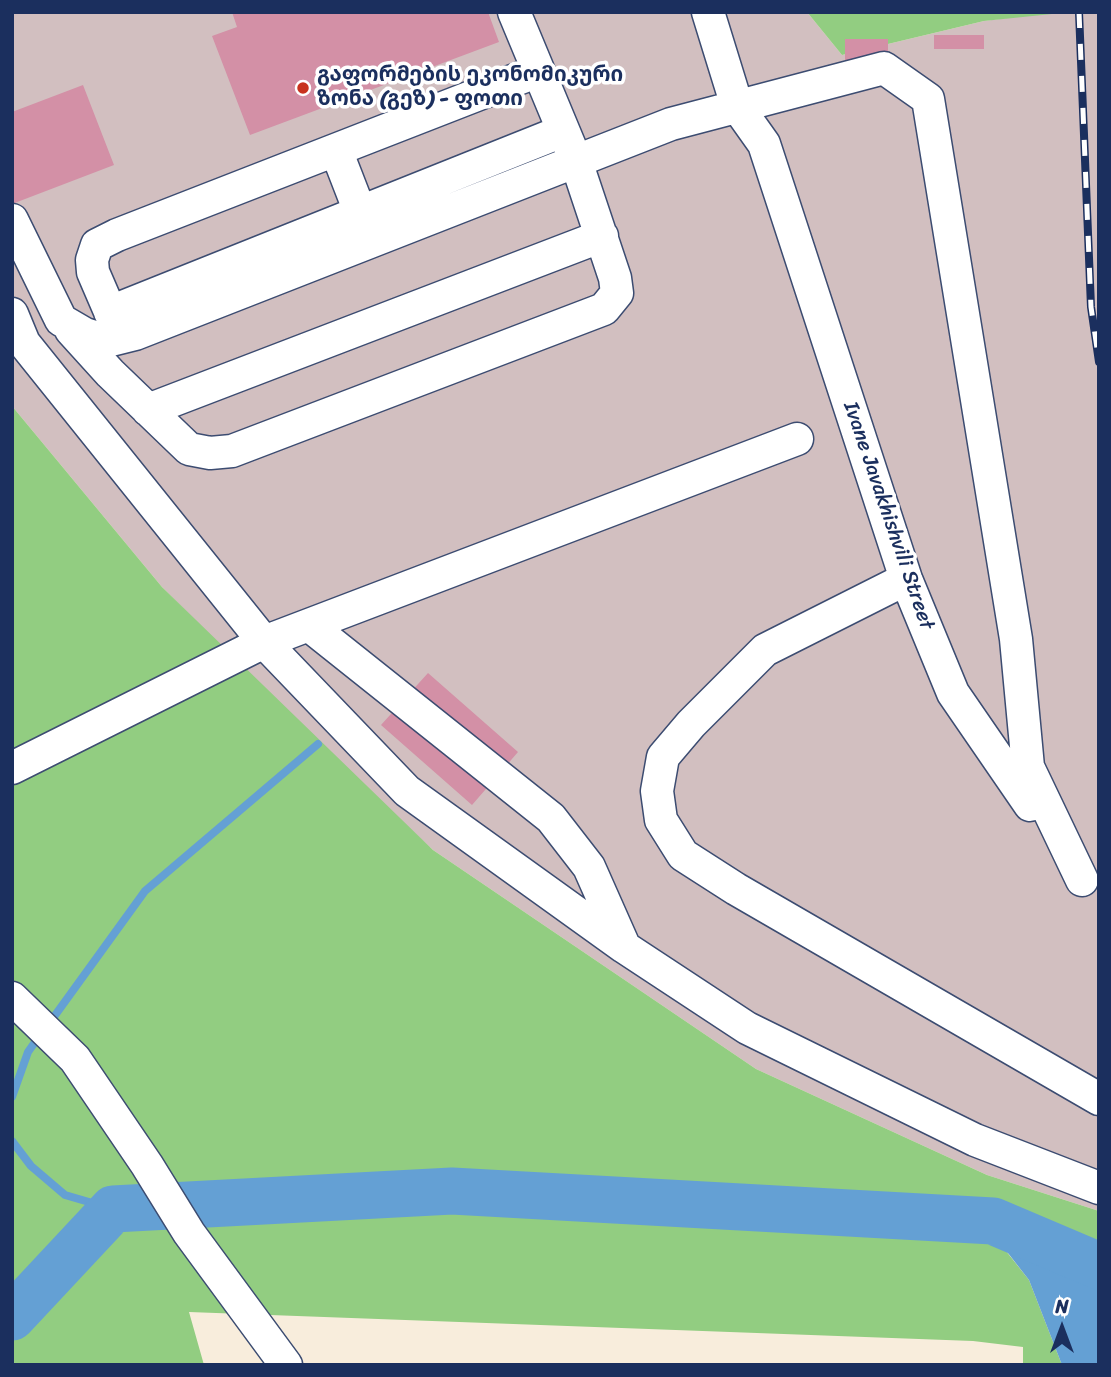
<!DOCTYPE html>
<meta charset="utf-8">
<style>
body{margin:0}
#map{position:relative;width:1111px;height:1377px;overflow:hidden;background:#f8eddc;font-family:Sriracha,sans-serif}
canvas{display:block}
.frame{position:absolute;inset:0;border:14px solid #1b2f5e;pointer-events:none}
.north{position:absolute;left:1027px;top:1293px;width:70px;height:70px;-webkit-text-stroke:5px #fff;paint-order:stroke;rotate:0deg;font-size:19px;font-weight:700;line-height:28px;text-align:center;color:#1b2f5e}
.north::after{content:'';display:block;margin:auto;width:24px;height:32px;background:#1b2f5e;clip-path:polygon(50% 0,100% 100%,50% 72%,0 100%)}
</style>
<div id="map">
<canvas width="1111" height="1377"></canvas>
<div class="frame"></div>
<div class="north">N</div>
</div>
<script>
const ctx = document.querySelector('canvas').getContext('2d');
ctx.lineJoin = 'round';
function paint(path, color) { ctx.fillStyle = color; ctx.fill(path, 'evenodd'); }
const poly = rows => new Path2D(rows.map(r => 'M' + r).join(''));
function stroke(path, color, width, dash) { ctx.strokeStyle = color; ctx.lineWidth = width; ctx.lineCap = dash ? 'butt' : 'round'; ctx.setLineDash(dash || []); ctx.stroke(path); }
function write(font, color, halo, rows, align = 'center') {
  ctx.font = font + ' Sriracha,"Noto Sans Georgian",sans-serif'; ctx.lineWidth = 7; ctx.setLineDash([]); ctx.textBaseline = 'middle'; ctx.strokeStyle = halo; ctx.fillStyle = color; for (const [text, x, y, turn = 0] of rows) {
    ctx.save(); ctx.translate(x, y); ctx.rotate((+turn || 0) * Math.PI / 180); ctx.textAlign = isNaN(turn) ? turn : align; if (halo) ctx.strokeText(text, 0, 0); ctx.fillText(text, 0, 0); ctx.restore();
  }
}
paint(poly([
 [12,12,807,12,842,55,984,21,1052,12,1099,12,1099,1211,987,1175,756,1069,433,850,318,744,162,587,12,406]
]), '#d2bfc0');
paint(poly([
 [807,12,1052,12,1052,14,984,21,842,55],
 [12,406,162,587,433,850,756,1069,987,1175,1099,1211,1099,1266,993,1221,983,1222,1029,1280,1062,1365,1023,1365,1023,1347,973,1341,189,1312,204,1365,12,1365]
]), '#92cd81');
paint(poly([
 [983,1221,993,1221,1099,1266,1099,1365,1062,1365,1029,1280]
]), '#64a0d4');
stroke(poly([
 [48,1025,145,891,318,744],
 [12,1097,28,1052,40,1035],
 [12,1141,31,1166,65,1195,113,1209]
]), '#64a0d4', 8);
stroke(poly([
 [12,1317,113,1209,452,1191,993,1221,1099,1266]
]), '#64a0d4', 47);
paint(poly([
 [232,12,488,12,499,42,250,135,212,36,237,27],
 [934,35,984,35,984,49,934,49],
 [845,39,888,39,888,62,845,62],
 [83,85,114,165,12,204,12,112],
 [428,673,518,752,472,805,381,725]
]), '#d390a6');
const minor = poly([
 [708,12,737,106,764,144,906,579,953,693,1030,805],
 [336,150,360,212],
 [12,220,61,320,85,334,107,341,135,334,671,124,884,68,928,99,1016,639,1028,767,1082,880],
 [110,312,563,131],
 [12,314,24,343,264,642,407,791,624,947,747,1028,975,1140,1099,1188],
 [71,330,110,373,189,449,210,453,232,451,604,309,617,293,615,278,576,161,514,12],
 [121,337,93,272,92,260,97,245,117,235,538,71],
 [148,410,602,236],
 [906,579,765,650,691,724,663,757,657,791,661,820,683,855,736,889,1099,1099],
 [310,626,551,818,589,867,624,946],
 [12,768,264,642,797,439],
 [12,998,75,1059,147,1165,189,1233,286,1365]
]);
stroke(minor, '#3c4c71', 35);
stroke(minor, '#fff', 32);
const rail = poly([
 [1079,12,1091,307,1099,362]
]);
stroke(rail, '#1b2f5e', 8);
stroke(rail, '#fff', 5, [16]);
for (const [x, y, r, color] of [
 [303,88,7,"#c8321e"]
]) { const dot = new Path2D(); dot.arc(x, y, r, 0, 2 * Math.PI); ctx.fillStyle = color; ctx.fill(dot); stroke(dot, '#fff', 2.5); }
write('bold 21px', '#1b2f5e', '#fff', [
 ["გაფორმების ეკონომიკური",317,76],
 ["ზონა (გეზ) - ფოთი",317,100]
], 'left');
write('21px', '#1b2f5e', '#fff', [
 ["Ivane Javakhishvili Street",888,516,71]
]);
</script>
